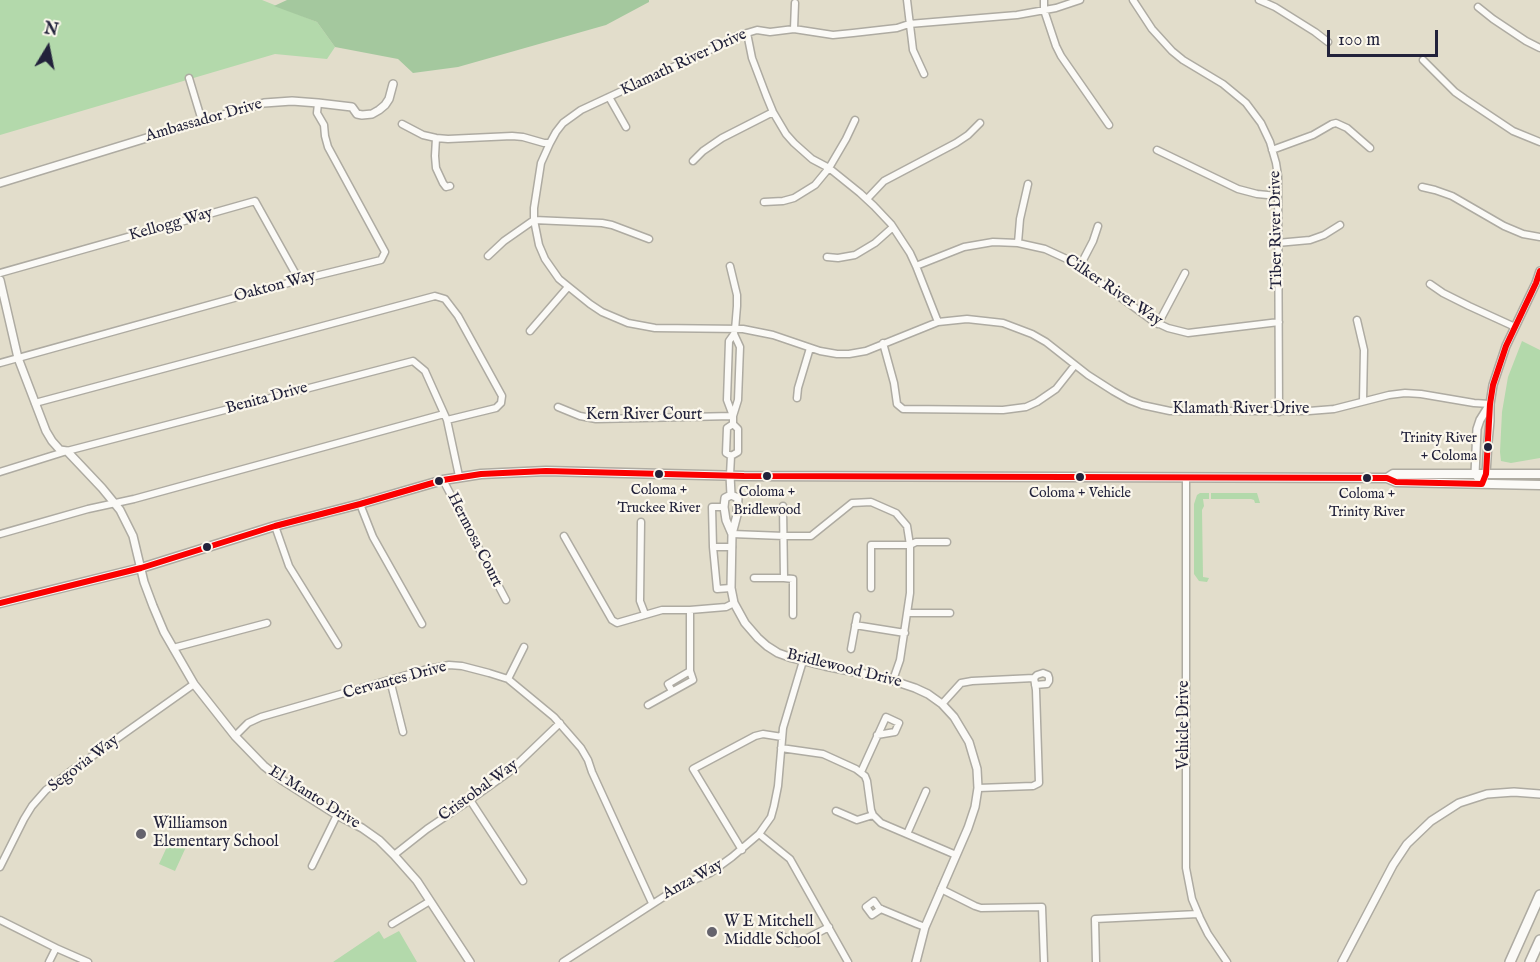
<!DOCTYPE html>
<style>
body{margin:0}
#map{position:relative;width:1540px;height:962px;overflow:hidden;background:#e2ddcb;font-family:"IM FELL English",serif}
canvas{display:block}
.north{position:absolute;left:18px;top:18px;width:60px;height:60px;-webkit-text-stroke:4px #fbf7ec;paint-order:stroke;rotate:10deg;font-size:16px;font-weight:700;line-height:24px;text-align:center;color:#22223b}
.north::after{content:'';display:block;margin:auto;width:21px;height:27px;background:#22223b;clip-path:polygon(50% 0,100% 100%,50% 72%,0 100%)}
.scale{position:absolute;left:1327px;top:30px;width:111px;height:27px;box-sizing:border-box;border:3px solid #22223b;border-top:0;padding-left:8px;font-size:18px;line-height:21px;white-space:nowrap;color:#22223b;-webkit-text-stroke:4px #fbf7ec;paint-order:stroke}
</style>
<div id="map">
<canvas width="1540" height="962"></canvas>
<div class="north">N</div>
<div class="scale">100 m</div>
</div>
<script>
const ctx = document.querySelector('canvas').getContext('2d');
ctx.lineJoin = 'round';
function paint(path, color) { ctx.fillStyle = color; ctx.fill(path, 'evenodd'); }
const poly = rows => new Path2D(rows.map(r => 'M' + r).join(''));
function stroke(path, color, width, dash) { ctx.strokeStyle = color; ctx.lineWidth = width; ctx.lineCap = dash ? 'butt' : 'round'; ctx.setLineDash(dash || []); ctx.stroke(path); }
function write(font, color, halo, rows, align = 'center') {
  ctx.font = font + ' "IM FELL English",serif'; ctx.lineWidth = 4.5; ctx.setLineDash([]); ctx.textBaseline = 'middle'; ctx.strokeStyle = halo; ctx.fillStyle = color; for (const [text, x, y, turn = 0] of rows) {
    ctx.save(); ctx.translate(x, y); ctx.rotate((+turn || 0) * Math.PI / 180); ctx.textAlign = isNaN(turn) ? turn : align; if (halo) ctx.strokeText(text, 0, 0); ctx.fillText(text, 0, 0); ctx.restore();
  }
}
paint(poly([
 [0,0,262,0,317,22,335,47,327,59,275,54,0,135],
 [1522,341,1540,350,1540,458,1511,463,1501,461,1500,452,1502,412,1508,377],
 [1200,493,1209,493,1209,499,1203,499,1204,506,1202,510,1203,577,1209,578,1207,582,1199,581,1194,574,1194,504,1197,495],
 [1211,493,1257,493,1260,503,1255,503,1254,500,1251,499,1211,499],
 [171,838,186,847,175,871,159,864],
 [379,931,384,939,399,931,417,962,333,962]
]), '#b3d9ab');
paint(poly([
 [287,0,649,0,649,2,606,25,458,67,413,73,398,59,335,47,317,22,274,6]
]), '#a4c89e');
const minor = poly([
 [907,0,913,50,924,74],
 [1044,0,1044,10,1056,46,1061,56,1109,125],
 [1080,0,1056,8,1017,15,909,24,897,28,853,33,833,35,794,29,770,32,757,30,737,36,729,41,581,110,563,123,556,132,550,143,541,163,534,208,534,220,539,245,545,259,559,279,590,304,602,312,628,323,655,328,743,329,773,335,820,351,837,354,849,354,866,351,938,322,967,319,1003,323,1032,334,1046,342,1088,375,1113,391,1129,400,1142,405,1170,411,1309,411,1334,409,1389,395,1405,393,1421,394,1474,403,1490,404],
 [1133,0,1152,29,1172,51,1183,60,1223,84,1246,103,1261,123,1270,142,1276,163,1278,176,1279,412],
 [1259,0,1275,7,1315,32,1328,42],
 [1478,7,1493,19,1526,41,1540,48],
 [794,29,795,3],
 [747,33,752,58,766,95,773,112,786,134,794,143,812,159,829,168,860,193,874,206,891,224,910,253,916,266,938,322],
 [1423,60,1455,92,1465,99,1513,131,1540,142],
 [189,78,202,121],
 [609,97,626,127],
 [402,124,423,135,436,138,448,139,512,136,523,137,544,143,550,143],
 [436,138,435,156,436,168,443,183,446,187,450,186],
 [1157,150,1238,189,1257,194,1278,196],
 [1272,150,1313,135,1332,124,1336,123,1347,128,1370,148],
 [693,161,703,151,722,138,773,112],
 [1422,187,1435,190,1452,196,1504,226,1523,234,1540,237],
 [867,199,884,181,956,143,968,135,980,123],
 [764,202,783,201,794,198,815,185,829,168,846,139,855,120],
 [1018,243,1020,219,1028,184],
 [1277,243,1310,240,1324,235,1340,225],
 [488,256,504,241,534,220,602,223,612,225,649,239],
 [827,257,838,258,855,255,875,243,893,227],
 [730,266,737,295,737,306,735,330],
 [916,266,964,247,993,242,1018,243,1045,249,1071,261,1153,321,1168,328,1188,333,1279,322],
 [1080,266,1093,241,1098,226],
 [0,273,255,201,299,280],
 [1430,284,1443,293,1469,306,1515,327],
 [1357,320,1364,350,1363,401],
 [1158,324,1185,273],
 [530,331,568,287],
 [734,334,740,347,738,400,733,416,727,400,729,341,734,334],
 [883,343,894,383,897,404,903,409,1003,410,1026,407,1037,402,1056,389,1075,365],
 [0,363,299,280,381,260,385,252,328,147,325,136,324,125,317,113,318,103],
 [797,398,798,388,810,348],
 [35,403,435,296,445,299,458,316,502,396,501,403,496,408,447,420],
 [558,407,580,416,596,419,733,416,733,424,727,428,726,453,731,456,730,475],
 [731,456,738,452,738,429,733,424],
 [0,472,67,451,413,361,425,371,447,420,459,476],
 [1186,478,1186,868,1192,899,1200,918,1208,934,1227,962],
 [443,480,506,600],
 [360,504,373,537,422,624],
 [783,506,784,578,793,579,793,615],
 [724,507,712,507,713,547,717,589,731,588],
 [641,522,640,601,645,614],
 [275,526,289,566,338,645],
 [0,534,88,509,134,499,444,414],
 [732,534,784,536,811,536,852,503,871,502,896,513,907,526,910,545,910,593,900,660,893,680],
 [564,536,612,620,617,623,662,610,690,610,726,607,734,603],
 [713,547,732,547],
 [754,578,784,578],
 [871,588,871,545,910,545,916,542,947,542],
 [907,613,950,613],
 [855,625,905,633],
 [173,648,267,623],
 [851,649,857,616],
 [1034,678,1037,675,1043,673,1048,675,1049,678,1049,681,1047,684,1035,685],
 [508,679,524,647],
 [390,680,403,732],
 [672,691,668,684,690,671],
 [942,704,961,683,972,681,1034,678,1036,690,1039,783,1033,786,978,788],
 [648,705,693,680,690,671,690,610],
 [235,736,248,723,261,717,424,670,449,665,462,666,489,673,508,679,554,717,581,748,588,760,592,772,652,903],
 [781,748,823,754,856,769,865,776,867,781,871,810,873,815,881,823,956,855],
 [861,772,886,717,899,723,895,732,877,735],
 [470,800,523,881],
 [836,811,857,820,873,815],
 [759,834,790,859,848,962],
 [907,834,926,791],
 [742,850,693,769,755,736,763,734,782,737],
 [394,855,427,829,470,800,509,772,560,723],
 [312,866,337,815],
 [0,867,24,819,32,806,46,790,67,774,194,684],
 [941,889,975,906,981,908,1042,907,1044,962],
 [881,909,872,915,866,907,874,901,879,908,881,909,917,924,925,927],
 [0,920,56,948,88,962],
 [392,924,430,901],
 [779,935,798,943,829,927],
 [49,962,56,948],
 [563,962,682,885,710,873,732,857,759,834,771,817,774,806,778,786,783,728,803,661],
 [1096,962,1095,919,1198,914]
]);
const tertiary = poly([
 [0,183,202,121,264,103,292,101,318,103,352,107,357,114,362,115,372,114,379,110,385,105,389,99,393,84],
 [0,280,18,358,46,431,52,441,60,450,67,451,102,488,120,510,133,536,144,582,153,606,164,632,194,684,235,736,264,766,282,780,318,803,337,815,362,828,379,840,394,855,417,881,470,962],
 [730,475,731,495],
 [1478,478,1475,474,1477,429,1480,420,1490,404],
 [1482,484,1486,474,1488,442,1490,421,1490,404,1493,385,1506,346,1536,283,1540,271],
 [731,495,738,498,737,515,732,534,726,520,724,507,725,498,731,495],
 [732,534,731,588,734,603,745,623,758,638,767,646,778,653,792,658,825,666,885,678,915,688,928,694,942,704,954,717,969,742,977,769,978,788,975,807,968,828,925,927,916,962],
 [1342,962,1393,865,1407,844,1431,821,1459,803,1487,794,1514,792,1540,794]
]);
const secondary = poly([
 [1387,478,1393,474,1540,474],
 [0,603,141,568,275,526,360,504,443,480,481,474,546,471,744,476,1387,478,1396,482,1540,485]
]);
const primary = poly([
 [1510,962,1540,895],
 [1530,962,1540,940]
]);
stroke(minor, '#aeaba2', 9);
stroke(tertiary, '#aeaba2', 10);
stroke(secondary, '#aeaba2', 11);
stroke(primary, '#aeaba2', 12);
stroke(minor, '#fbfaf7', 6);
stroke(tertiary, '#fbfaf7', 7);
stroke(secondary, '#fbfaf7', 8);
stroke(primary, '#fbfaf7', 9);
stroke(poly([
 [0,603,141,568,275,526,360,504,443,480,481,474,546,471,744,476,1387,478,1396,482,1482,484,1486,474,1490,404,1493,385,1506,346,1536,283,1540,271]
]), '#fa0000', 6);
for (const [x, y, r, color] of [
 [1488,447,5,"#22223b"],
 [659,474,5,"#22223b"],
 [767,476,5,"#22223b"],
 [1080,477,5,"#22223b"],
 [1367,478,5,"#22223b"],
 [439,481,5,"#22223b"],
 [207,547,5,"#22223b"],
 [141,834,6,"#65636d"],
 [712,932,6,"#65636d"]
]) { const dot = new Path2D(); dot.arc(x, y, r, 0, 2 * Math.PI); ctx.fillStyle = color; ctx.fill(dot); stroke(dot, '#fbf7ec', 2); }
write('14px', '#22223b', '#fbf7ec', [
 ["Trinity River",1477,439,"right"],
 ["+ Coloma",1477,457,"right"],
 ["Coloma +",659,491],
 ["Truckee River",659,509],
 ["Coloma +",767,493],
 ["Bridlewood",767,511],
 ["Coloma + Vehicle",1080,494],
 ["Coloma +",1367,495],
 ["Trinity River",1367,513]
]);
write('16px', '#22223b', '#fbf7ec', [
 ["Klamath River Drive",684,63,-25],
 ["Ambassador Drive",204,121,-16],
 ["Kellogg Way",171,225,-16],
 ["Tiber River Drive",1277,230,-91],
 ["Oakton Way",275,287,-15],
 ["Cilker River Way",1113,291,34],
 ["Benita Drive",267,399,-15],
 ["Klamath River Drive",1241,410],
 ["Kern River Court",644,416],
 ["Hermosa Court",474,540,63],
 ["Bridlewood Drive",844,669,14],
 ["Cervantes Drive",395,681,-15],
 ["Vehicle Drive",1185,725,-90],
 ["Segovia Way",84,764,-37],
 ["Cristobal Way",479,791,-36],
 ["El Manto Drive",314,798,32],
 ["Anza Way",693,880,-29]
]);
write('16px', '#22223b', '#fbf7ec', [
 ["Williamson",153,825],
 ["Elementary School",153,843],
 ["W E Mitchell",724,923],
 ["Middle School",724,941]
], 'left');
</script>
